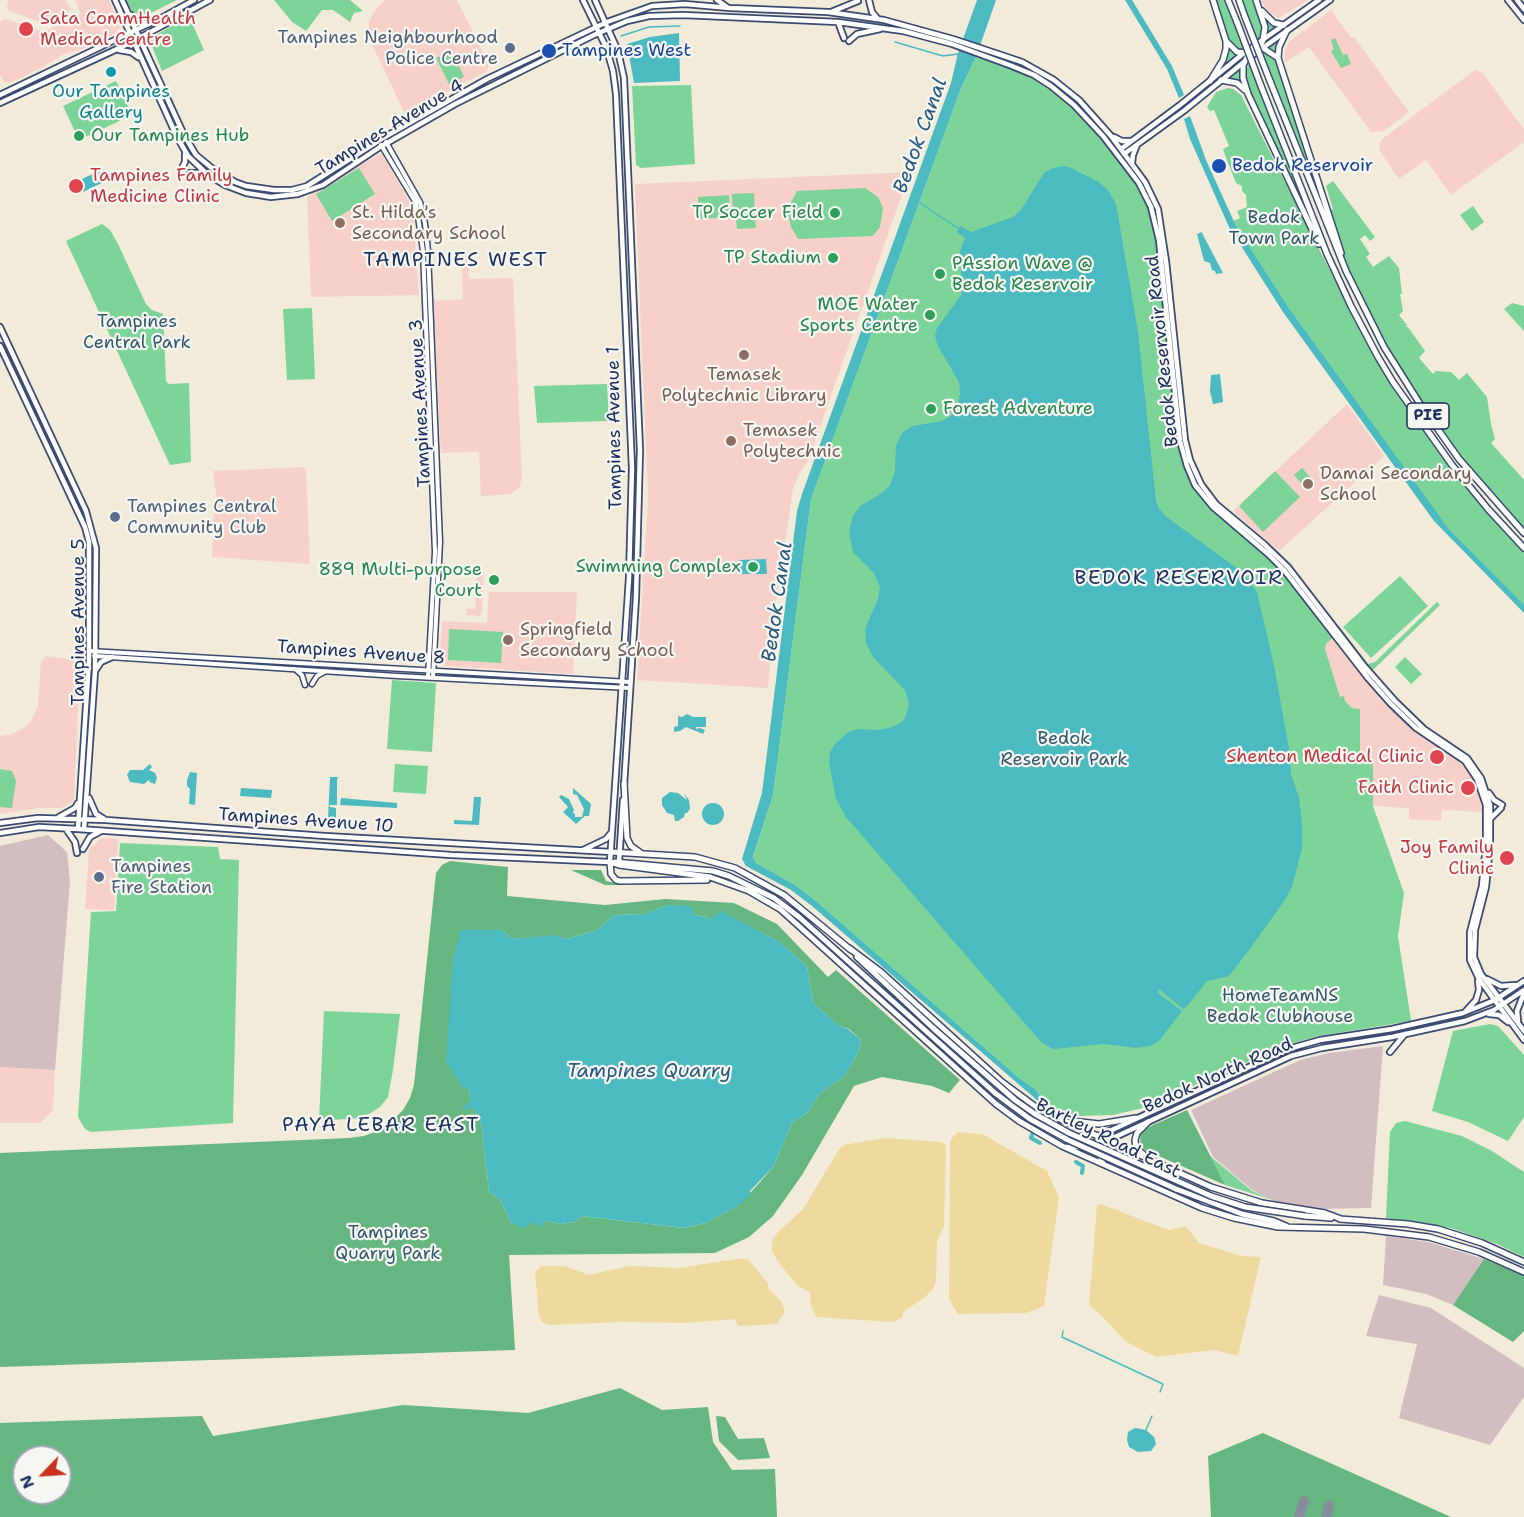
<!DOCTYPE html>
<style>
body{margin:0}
#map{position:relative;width:1524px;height:1517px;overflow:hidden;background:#f2ebda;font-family:"Shantell Sans",sans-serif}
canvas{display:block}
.north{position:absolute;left:12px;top:1445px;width:60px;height:60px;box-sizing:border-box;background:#f6f6f2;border:2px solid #9ea6b7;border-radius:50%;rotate:245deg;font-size:16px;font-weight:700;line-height:24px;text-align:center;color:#1b2f5e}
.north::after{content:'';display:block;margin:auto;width:21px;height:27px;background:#c8321e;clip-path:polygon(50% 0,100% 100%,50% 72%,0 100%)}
</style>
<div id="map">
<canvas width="1524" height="1517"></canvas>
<div class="north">N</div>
</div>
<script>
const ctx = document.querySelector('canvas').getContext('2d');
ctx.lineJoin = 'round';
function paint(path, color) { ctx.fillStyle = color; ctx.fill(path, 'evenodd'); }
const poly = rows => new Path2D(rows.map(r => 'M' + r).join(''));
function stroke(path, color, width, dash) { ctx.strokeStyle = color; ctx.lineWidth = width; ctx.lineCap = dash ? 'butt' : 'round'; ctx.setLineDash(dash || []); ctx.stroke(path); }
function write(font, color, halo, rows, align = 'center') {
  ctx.font = font + ' "Shantell Sans",sans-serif'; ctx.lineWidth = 4.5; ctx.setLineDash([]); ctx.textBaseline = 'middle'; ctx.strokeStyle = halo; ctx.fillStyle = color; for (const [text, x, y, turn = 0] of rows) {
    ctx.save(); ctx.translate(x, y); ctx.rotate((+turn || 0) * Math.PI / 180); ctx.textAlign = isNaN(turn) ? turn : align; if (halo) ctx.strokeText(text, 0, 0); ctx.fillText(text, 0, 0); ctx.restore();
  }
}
paint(poly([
 [9,0,66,0,71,10,42,23,8,10,7,6],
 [75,0,109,0,121,28,111,36,80,50,64,54,43,67,10,83,4,82,0,75,0,24,2,20,7,19,38,30,45,31,81,14],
 [385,0,457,0,489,65,487,71,405,114,369,38,369,22,375,10],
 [1260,0,1308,0,1279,18,1268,11],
 [1331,10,1351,38,1354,37,1409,112,1384,131,1371,132,1309,47,1285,63,1285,51,1289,42],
 [1475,70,1482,72,1524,129,1524,142,1451,195,1426,160,1399,179,1380,151,1379,145,1382,139],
 [381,153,407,197,413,215,419,295,311,297,307,197],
 [910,172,808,461,799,474,793,489,776,602,768,688,637,680,648,499,635,184],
 [461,255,468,255,469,279,513,278,522,478,519,488,511,494,481,496,479,452,441,453,433,301,463,299],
 [1347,404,1384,456,1279,551,1233,511],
 [303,467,306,470,310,564,212,557,214,513,217,502,213,471],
 [477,570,484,571,482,608,484,609,482,610,481,616,466,615,467,608,475,609],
 [489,592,577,592,573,674,445,666,440,658,442,621,487,623],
 [1334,637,1369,683,1409,725,1459,762,1472,777,1478,790,1483,812,1442,810,1441,821,1409,819,1409,808,1373,806,1373,762,1360,761,1360,709,1352,708,1340,697,1325,649,1326,644],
 [46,656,80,661,74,801,61,808,39,808,0,814,0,736,12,734,24,728,32,719,38,706,41,661],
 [101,838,118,839,114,910,85,909,89,850],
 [0,1067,55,1070,53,1110,40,1123,0,1123]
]), '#f7d0c9');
paint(poly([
 [48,835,67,852,70,881,55,1070,0,1067,0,846],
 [1383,1046,1371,1208,1318,1209,1274,1201,1252,1190,1213,1157,1191,1110,1300,1060,1329,1053],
 [1386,1236,1428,1242,1484,1259,1453,1305,1426,1294,1383,1285],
 [1379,1295,1431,1308,1524,1368,1524,1397,1490,1445,1399,1418,1417,1344,1366,1336]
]), '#d2bec1');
paint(poly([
 [126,0,177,0,143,17,134,15],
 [274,0,350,0,363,11,354,13,350,22,333,10,322,10,306,31,292,22],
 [1213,0,1228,0,1246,48,1243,50,1243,53,1211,80,1226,49],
 [1239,0,1256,0,1259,8,1269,19,1284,25,1263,40,1262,33,1260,38,1255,42],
 [189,16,204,50,162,71,149,39],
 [1287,31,1278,51,1328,211,1333,209,1326,186,1333,181,1375,237,1370,241,1365,235,1360,239,1370,254,1366,257,1373,267,1389,256,1399,268,1402,294,1400,294,1403,311,1399,315,1407,325,1406,327,1408,327,1425,351,1419,358,1433,374,1436,371,1451,372,1459,380,1467,373,1487,397,1491,424,1495,439,1491,443,1524,480,1524,531,1454,450,1402,376,1352,284,1260,54,1267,50,1263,48],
 [1335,38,1343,55,1347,54,1351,64,1341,68,1331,51,1334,49,1331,40],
 [452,51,464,77,449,84,436,58],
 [976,57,985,60,986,58,1023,71,1045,84,1072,104,1074,111,1103,137,1145,194,1155,229,1177,437,1187,473,1206,503,1275,564,1334,637,1326,644,1325,649,1340,697,1344,696,1345,701,1352,708,1360,709,1360,761,1373,762,1373,806,1404,893,1398,936,1411,1021,1319,1036,1286,1045,1143,1108,1113,1115,1080,1116,1063,1113,1038,1101,1039,1094,1035,1089,1019,1078,816,901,795,885,756,863,753,858,773,795,811,499,961,88],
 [1251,60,1323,250,1248,94,1241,86,1221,80,1245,61,1243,70,1246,69],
 [116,81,132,115,79,140,63,106],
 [691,85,695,164,641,168,636,165,632,86],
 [1228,88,1233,89,1241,95,1355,320,1384,371,1455,473,1524,552,1524,606,1448,528,1439,517,1289,308,1239,231,1233,221,1240,218,1237,211,1247,207,1246,195,1242,191,1242,186,1236,183,1226,158,1223,149,1229,146,1214,110,1210,111,1207,107,1216,92],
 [359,168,375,194,332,221,316,194],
 [865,188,878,197,883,208,880,227,873,236,798,239,791,227,788,214,791,202,797,191],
 [754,193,755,217,742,218,755,218,756,228,737,229,736,218,733,218,732,194],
 [729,195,730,217,699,219,698,197],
 [1473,206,1484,222,1472,231,1460,215],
 [102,224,110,230,118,244,146,304,152,310,163,314,166,381,169,384,189,383,191,462,170,465,66,241],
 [1512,303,1524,306,1524,331,1504,309],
 [312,308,315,379,287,380,283,309],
 [607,384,609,421,537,423,534,386],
 [1302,468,1316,484,1308,491,1294,475],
 [1275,471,1300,497,1263,532,1239,506],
 [1400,576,1428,606,1371,658,1343,627],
 [1437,602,1440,605,1373,670,1370,670,1337,628,1339,626,1368,664,1375,662],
 [449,629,503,632,501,663,448,660],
 [1405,657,1422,674,1411,684,1395,667],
 [392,680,436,683,432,752,387,749],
 [395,764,428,766,426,794,393,792],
 [0,769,12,771,16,781,12,808,0,807],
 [120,843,218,847,220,859,239,860,233,1123,91,1132,85,1129,78,1117,91,912,116,911],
 [324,1011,400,1014,393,1070,388,1097,380,1107,369,1114,360,1118,319,1121],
 [1490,1024,1498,1026,1524,1055,1524,1117,1508,1141,1468,1122,1432,1111,1453,1031],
 [1405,1121,1462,1136,1492,1151,1524,1172,1524,1257,1497,1244,1451,1228,1386,1218,1390,1132,1396,1123],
 [1210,1156,1252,1191,1273,1200,1225,1185]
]), '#7cd499');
paint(poly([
 [450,861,508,867,507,896,605,905,665,899,734,903,777,924,828,977,836,970,960,1080,949,1093,932,1086,882,1077,854,1086,802,1175,773,1216,749,1237,715,1253,509,1255,515,1350,0,1367,0,1153,349,1138,364,1136,385,1128,403,1110,410,1098,414,1085,436,873,442,865],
 [669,905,681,906,694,915,707,917,709,920,713,919,760,932,781,943,807,967,813,1003,839,1026,849,1029,861,1040,860,1047,853,1062,844,1076,820,1093,807,1113,792,1123,773,1167,760,1182,738,1206,705,1223,684,1228,581,1216,575,1222,560,1224,547,1221,517,1222,512,1225,501,1201,489,1191,481,1122,470,1102,461,930,501,930,513,939,555,936,566,939,597,930,614,915,645,914],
 [571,870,601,870,606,881,622,885,605,885],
 [1187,1110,1225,1185,1145,1150,1141,1146,1140,1135,1142,1130],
 [1484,1259,1524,1276,1524,1331,1513,1342,1453,1305],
 [620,1388,662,1410,708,1407,713,1442,732,1470,775,1469,777,1517,0,1517,0,1423,202,1416,213,1436,403,1405,528,1413],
 [24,1457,60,1457,60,1493,24,1493],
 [716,1416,725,1417,738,1439,764,1438,770,1458,738,1460,719,1441],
 [1263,1433,1451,1517,1211,1517,1208,1456]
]), '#65b681');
paint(poly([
 [957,1132,982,1134,1047,1171,1059,1197,1044,1306,1026,1313,958,1314,949,1299,950,1141],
 [885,1138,942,1142,946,1146,944,1226,937,1242,936,1281,933,1289,925,1297,903,1312,902,1318,893,1322,816,1317,811,1305,810,1292,798,1286,781,1266,772,1251,772,1240,778,1232,803,1209,840,1148,844,1145],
 [1101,1204,1168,1230,1186,1226,1199,1243,1242,1256,1261,1257,1238,1356,1214,1350,1156,1357,1125,1341,1104,1318,1089,1305,1097,1205],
 [736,1259,748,1259,768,1283,768,1288,781,1301,785,1311,777,1324,738,1326,735,1319,686,1323,621,1322,548,1325,542,1322,539,1317,535,1272,541,1266,564,1266,589,1275,629,1266,679,1268]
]), '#eeda9e');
paint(poly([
 [977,0,996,0,976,57,961,88,811,499,773,795,753,857,756,863,795,885,816,901,1019,1078,1035,1089,1039,1094,1038,1101,812,906,791,890,746,866,742,859,762,793,797,511,802,494,951,83,958,53],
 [1125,0,1132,0,1172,66,1184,95,1179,98,1167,69],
 [679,33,680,81,634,83,627,44,650,37],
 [1190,116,1206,160,1236,226,1289,308,1448,528,1524,605,1524,613,1434,521,1283,312,1229,227,1190,139,1184,119],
 [1063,166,1071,168,1097,181,1108,190,1116,204,1138,332,1156,501,1159,509,1168,518,1242,572,1257,592,1274,666,1289,749,1291,774,1299,798,1302,824,1302,848,1292,887,1284,901,1252,946,1229,976,1207,981,1188,1005,1183,1009,1159,989,1158,993,1182,1011,1159,1041,1151,1046,1136,1048,1104,1044,1053,1049,1041,1042,846,817,836,799,829,762,830,753,834,745,847,733,858,729,879,730,893,727,902,722,906,716,909,704,905,690,873,657,866,643,865,629,878,599,880,587,874,573,853,552,849,532,853,516,860,506,879,495,890,486,895,471,896,445,903,432,913,426,942,421,952,415,958,405,960,393,959,382,938,346,935,336,937,328,962,294,960,251,965,238,957,232,960,226,971,232,1013,217,1021,210,1044,173,1053,168],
 [103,169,108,180,83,192,78,181],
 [1202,232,1202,233,1223,273,1216,274,1215,271,1212,270,1210,263,1204,261,1197,234],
 [1220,374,1223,402,1213,404,1210,391,1211,375],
 [766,559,767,574,740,574,739,560],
 [687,714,693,717,706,717,706,727,696,727,696,729,700,728,705,730,703,734,686,727,680,731,674,732,674,727,678,726,678,716,682,717],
 [150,764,152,767,149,770,155,773,157,778,155,784,149,782,150,779,144,784,130,782,127,775,130,770,143,770],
 [190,772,197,773,195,805,189,804,190,789,187,786,187,780],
 [330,777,338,777,337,780,337,805,329,805,330,807,336,808,336,819,328,818],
 [241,788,272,790,271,798,240,796],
 [573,788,591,804,589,816,585,816,576,824,563,812,568,807,559,797,561,795,569,799,574,810,573,813,575,814,575,817,582,817,584,809,577,795,573,794],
 [670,792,678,793,687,800,684,793,689,800,690,809,687,813,685,813,684,817,678,821,675,821,674,815,667,813,662,805,662,798],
 [474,797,481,797,479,825,454,824,454,820,472,821],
 [341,798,397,803,397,808,340,805],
 '702 814a11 11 0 1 1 22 0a11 11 0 1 1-22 0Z',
 [669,905,691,906,694,915,707,917,709,920,721,911,781,943,807,967,813,1003,839,1026,848,1029,861,1040,860,1047,853,1062,844,1076,820,1093,807,1113,792,1123,773,1167,750,1191,750,1196,738,1206,705,1223,684,1228,581,1216,575,1222,560,1224,547,1221,538,1227,534,1222,521,1229,517,1223,512,1225,501,1201,489,1191,481,1122,472,1106,464,1111,463,1107,470,1102,469,1087,464,1089,446,1062,453,960,461,930,501,930,513,939,555,935,566,939,597,930,614,915,645,914],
 [1135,1428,1146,1430,1154,1437,1156,1444,1151,1451,1138,1452,1129,1447,1127,1440,1128,1432]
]), '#4bbac1');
stroke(poly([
 [621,36,649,27,680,26],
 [895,42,943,56,958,54],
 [920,203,959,229],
 [1063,1331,1062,1337,1163,1384,1160,1392],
 [1146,1430,1152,1416]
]), '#4bbac1', 1.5);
stroke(poly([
 [1032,1135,1031,1138,1040,1143],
 [1076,1162,1083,1166,1082,1173]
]), '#4bbac1', 4);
stroke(poly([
 [1299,1517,1304,1501],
 [1326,1517,1329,1505]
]), '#868d9c', 10);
const minor = poly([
 [386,142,420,202,425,224,428,251,440,542,433,677],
 [381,145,416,203,423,251,435,552,428,677],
 [90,651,630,682],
 [94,656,397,676,629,688],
 [295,669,302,675,305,685],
 [312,684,317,676,326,671]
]);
const major = poly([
 [115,0,177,137,188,156,207,174,225,185,246,193,271,197,298,194,323,185,380,147,455,104,594,35,627,21,649,16,683,15,838,22,903,31,952,44,1012,66,1034,75,1051,86,1074,105,1103,136,1139,183,1151,207,1159,240,1180,441,1187,466,1195,485,1213,507,1268,554,1284,570,1368,678,1391,704,1416,728,1465,761,1477,779,1486,805,1486,845,1482,886,1470,932,1470,960,1479,979,1524,1040],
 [122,0,184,135,196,155,213,169,235,182,246,186,274,190,292,190,307,186,383,138,487,79,607,22,652,6,685,4,730,8,828,12,884,20,953,39,1022,62,1054,80,1079,100,1111,136,1145,182,1158,209,1166,261,1185,440,1190,460,1201,484,1216,504,1264,544,1288,567,1365,667,1395,701,1424,729,1467,758,1481,778,1490,805,1490,845,1486,887,1475,930,1474,957,1481,974,1524,1031],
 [595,0,618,51,624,78,640,450,636,598,624,786],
 [717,0,727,7],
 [869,0,872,12,878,19],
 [1508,0,1524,20],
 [1517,0,1524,9],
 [831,12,858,1],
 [131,15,138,22,147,23],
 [838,22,844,38],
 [849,41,857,34,880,29],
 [1254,46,1319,0],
 [119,50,131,52,138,57],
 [1250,57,1330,0],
 [0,95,165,16,194,0],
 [0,103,130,43,210,0],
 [1114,137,1122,141,1131,141],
 [1121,149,1180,105,1244,53],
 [1124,154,1185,110,1244,62],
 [1132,163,1133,155,1137,145],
 [182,168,185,162,185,154],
 [189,173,205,173],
 [0,327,86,511,96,548,95,671,84,829],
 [0,346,85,527,89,542,89,660,78,829],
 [95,671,101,662,112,657],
 [1489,793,1494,800,1502,805],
 [89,798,96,814,104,819],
 [59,817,75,808,78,803],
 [1491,818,1501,808],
 [0,823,38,818,106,820,325,836,611,852],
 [66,829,75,842,77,853],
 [0,833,39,827,78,829,451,855,610,862,629,578,632,468,616,94,613,71,606,47,583,0],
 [83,849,90,837,101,831],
 [583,850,606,839,611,833],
 [619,862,623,800],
 [1487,979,1501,986,1515,985],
 [1465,1012,1476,1000,1479,990,1478,981],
 [1489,1014,1499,1015,1508,1022],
 [1518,1021,1517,1011,1524,993],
 [1390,1052,1405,1034],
 [1066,1147,1090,1147,1102,1143,1291,1056,1322,1048,1392,1037,1465,1021,1494,1010,1524,990],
 [1103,1163,1096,1149,1098,1138,1101,1135,1288,1049,1320,1040,1392,1029,1463,1013,1495,1000,1524,981]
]);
const highway = poly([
 [1228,0,1237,22],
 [1239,0,1245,17],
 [1256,0,1265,27,1263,40,1259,49],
 [1262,11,1274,23,1284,25],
 [1287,30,1279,47,1278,58,1341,253],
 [1226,41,1237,52,1252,53],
 [1278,58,1263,48,1253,47,1243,65,1243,78,1248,94,1319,244],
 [1221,80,1237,83,1245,90],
 [1210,81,1223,60,1226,49,1226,41,1213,0],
 [1270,81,1346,271,1384,347,1420,404,1459,459,1524,533],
 [1261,86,1327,254,1351,306,1378,357,1393,382,1452,465,1488,509,1524,548],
 [624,783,627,838,631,846,641,853],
 [611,852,695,857,735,868,784,895,851,950],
 [610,862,619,865,710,877,749,891,780,909,996,1104,1019,1121,1062,1146,1202,1208,1234,1218,1278,1227,1364,1229,1429,1237,1479,1252,1524,1272],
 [610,862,611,874,616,880,620,881,707,880],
 [615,862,713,871,729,876,774,898,799,917,995,1093,1030,1119],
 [849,948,881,972,1002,1082,1040,1110,1211,1187,1262,1203,1325,1213,1341,1219],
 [857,957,933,1028],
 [1072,1121,1099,1124,1136,1118],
 [1143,1154,1136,1148,1135,1140,1137,1133,1148,1122],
 [1176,1189,1242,1214,1274,1221,1286,1226],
 [1305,1216,1331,1218],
 [1340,1219,1408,1224,1438,1229,1482,1243,1524,1262]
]);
stroke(minor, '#3b4b71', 7);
stroke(major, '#3b4b71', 8);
stroke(highway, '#3b4b71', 8);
stroke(minor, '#fff', 4);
stroke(major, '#fff', 4.5);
stroke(highway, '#fff', 5);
const highwayBridge = poly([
 [1245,17,1270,81],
 [1237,22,1261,86],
 [933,1028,1015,1100,1035,1114,1069,1133,1211,1196,1245,1207,1305,1216],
 [1030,1119,1068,1140,1176,1189]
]);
stroke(highwayBridge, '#3b4b71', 8, []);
stroke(highwayBridge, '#fff', 5);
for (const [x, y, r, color] of [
 [26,29,8,"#e0444e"],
 [510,48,6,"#5c6f8a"],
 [549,51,8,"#1a4fb4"],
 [111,72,6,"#0f9aa8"],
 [79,136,6,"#2e9e5b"],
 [1219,166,8,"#1a4fb4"],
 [76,186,8,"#e0444e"],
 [835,213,6,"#2e9e5b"],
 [340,223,6,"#8d6e63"],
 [833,258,6,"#2e9e5b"],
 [940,274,6,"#2e9e5b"],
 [930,315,6,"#2e9e5b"],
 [744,355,6,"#8d6e63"],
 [931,409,6,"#2e9e5b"],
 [731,441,6,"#8d6e63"],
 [1308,484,6,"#8d6e63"],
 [115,517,6,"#5c6f8a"],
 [753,567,6,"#2e9e5b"],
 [494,580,6,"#2e9e5b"],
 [508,640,6,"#8d6e63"],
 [1437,757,8,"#e0444e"],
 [1468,788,8,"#e0444e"],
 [1507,858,8,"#e0444e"],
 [99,877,6,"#5c6f8a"]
]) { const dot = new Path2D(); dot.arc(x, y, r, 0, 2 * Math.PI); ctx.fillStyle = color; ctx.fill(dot); stroke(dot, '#f6f6f2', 2); }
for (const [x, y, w] of [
 [1428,416,42]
]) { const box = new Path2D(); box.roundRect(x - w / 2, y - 13, w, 26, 4.5); ctx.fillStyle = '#f6f6f2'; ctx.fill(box); stroke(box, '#1b2f5e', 1.5); }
write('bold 16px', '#1b2f5e', null, [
 ["PIE",1428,416]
]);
write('18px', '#be3a42', '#f6f6f2', [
 ["Sata CommHealth",40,19,"left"],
 ["Medical Centre",40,40,"left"],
 ["Tampines Family",90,176,"left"],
 ["Medicine Clinic",90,197,"left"],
 ["Shenton Medical Clinic",1424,757],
 ["Faith Clinic",1454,788],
 ["Joy Family",1494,848],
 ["Clinic",1494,869]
], 'right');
write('18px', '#4e5e75', '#f6f6f2', [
 ["Tampines Neighbourhood",498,38,"right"],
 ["Police Centre",498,59,"right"],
 ["Tampines Central",127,507],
 ["Community Club",127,528],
 ["Tampines",111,867],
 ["Fire Station",111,888]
], 'left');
write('18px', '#164399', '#f6f6f2', [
 ["Tampines West",562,51],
 ["Bedok Reservoir",1232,166]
], 'left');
write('18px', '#0d838f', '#f6f6f2', [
 ["Our Tampines",111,92],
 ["Gallery",111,113]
]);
write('18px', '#1b2f5e', '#f6f6f2', [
 ["Tampines Avenue 4",390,128,-31],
 ["Bedok Reservoir Road",1163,351,-96],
 ["Tampines Avenue 3",421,403,-93],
 ["Tampines Avenue 1",615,428,-91],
 ["Tampines Avenue 5",79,622,-90],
 ["Tampines Avenue 8",361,653,4],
 ["Tampines Avenue 10",306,821,4],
 ["Bedok North Road",1218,1076,-24],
 ["Bartley Road East",1108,1139,26]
]);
write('18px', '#27864d', '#f6f6f2', [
 ["Our Tampines Hub",91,136,"left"],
 ["TP Soccer Field",823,213],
 ["TP Stadium",821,258],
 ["PAssion Wave @",952,264,"left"],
 ["Bedok Reservoir",952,285,"left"],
 ["MOE Water",918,305],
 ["Sports Centre",918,326],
 ["Forest Adventure",943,409,"left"],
 ["Swimming Complex",741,567],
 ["889 Multi-purpose",482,570],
 ["Court",482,591]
], 'right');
write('18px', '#785e54', '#f6f6f2', [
 ["St. Hilda's",352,213],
 ["Secondary School",352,234],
 ["Temasek",744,375,"center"],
 ["Polytechnic Library",744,396,"center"],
 ["Temasek",743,431],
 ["Polytechnic",743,452],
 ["Damai Secondary",1320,474],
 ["School",1320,495],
 ["Springfield",520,630],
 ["Secondary School",520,651]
], 'left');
write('18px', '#33586d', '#f6f6f2', [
 ["Bedok",1274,218],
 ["Town Park",1274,239],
 ["Tampines",137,322],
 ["Central Park",137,343],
 ["Bedok",1064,739],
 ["Reservoir Park",1064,760],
 ["HomeTeamNS",1280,996],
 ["Bedok Clubhouse",1280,1017],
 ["Tampines",388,1233],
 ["Quarry Park",388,1254]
]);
write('italic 20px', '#29597c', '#f6f6f2', [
 ["Bedok Canal",921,136,-70],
 ["Bedok Canal",778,602,-82],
 ["Tampines Quarry",649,1072]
]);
ctx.letterSpacing = '1.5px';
write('20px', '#1b2f5e', '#f6f6f2', [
 ["TAMPINES WEST",456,261],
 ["BEDOK RESERVOIR",1179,579],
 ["PAYA LEBAR EAST",381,1126]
]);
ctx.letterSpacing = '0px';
</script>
